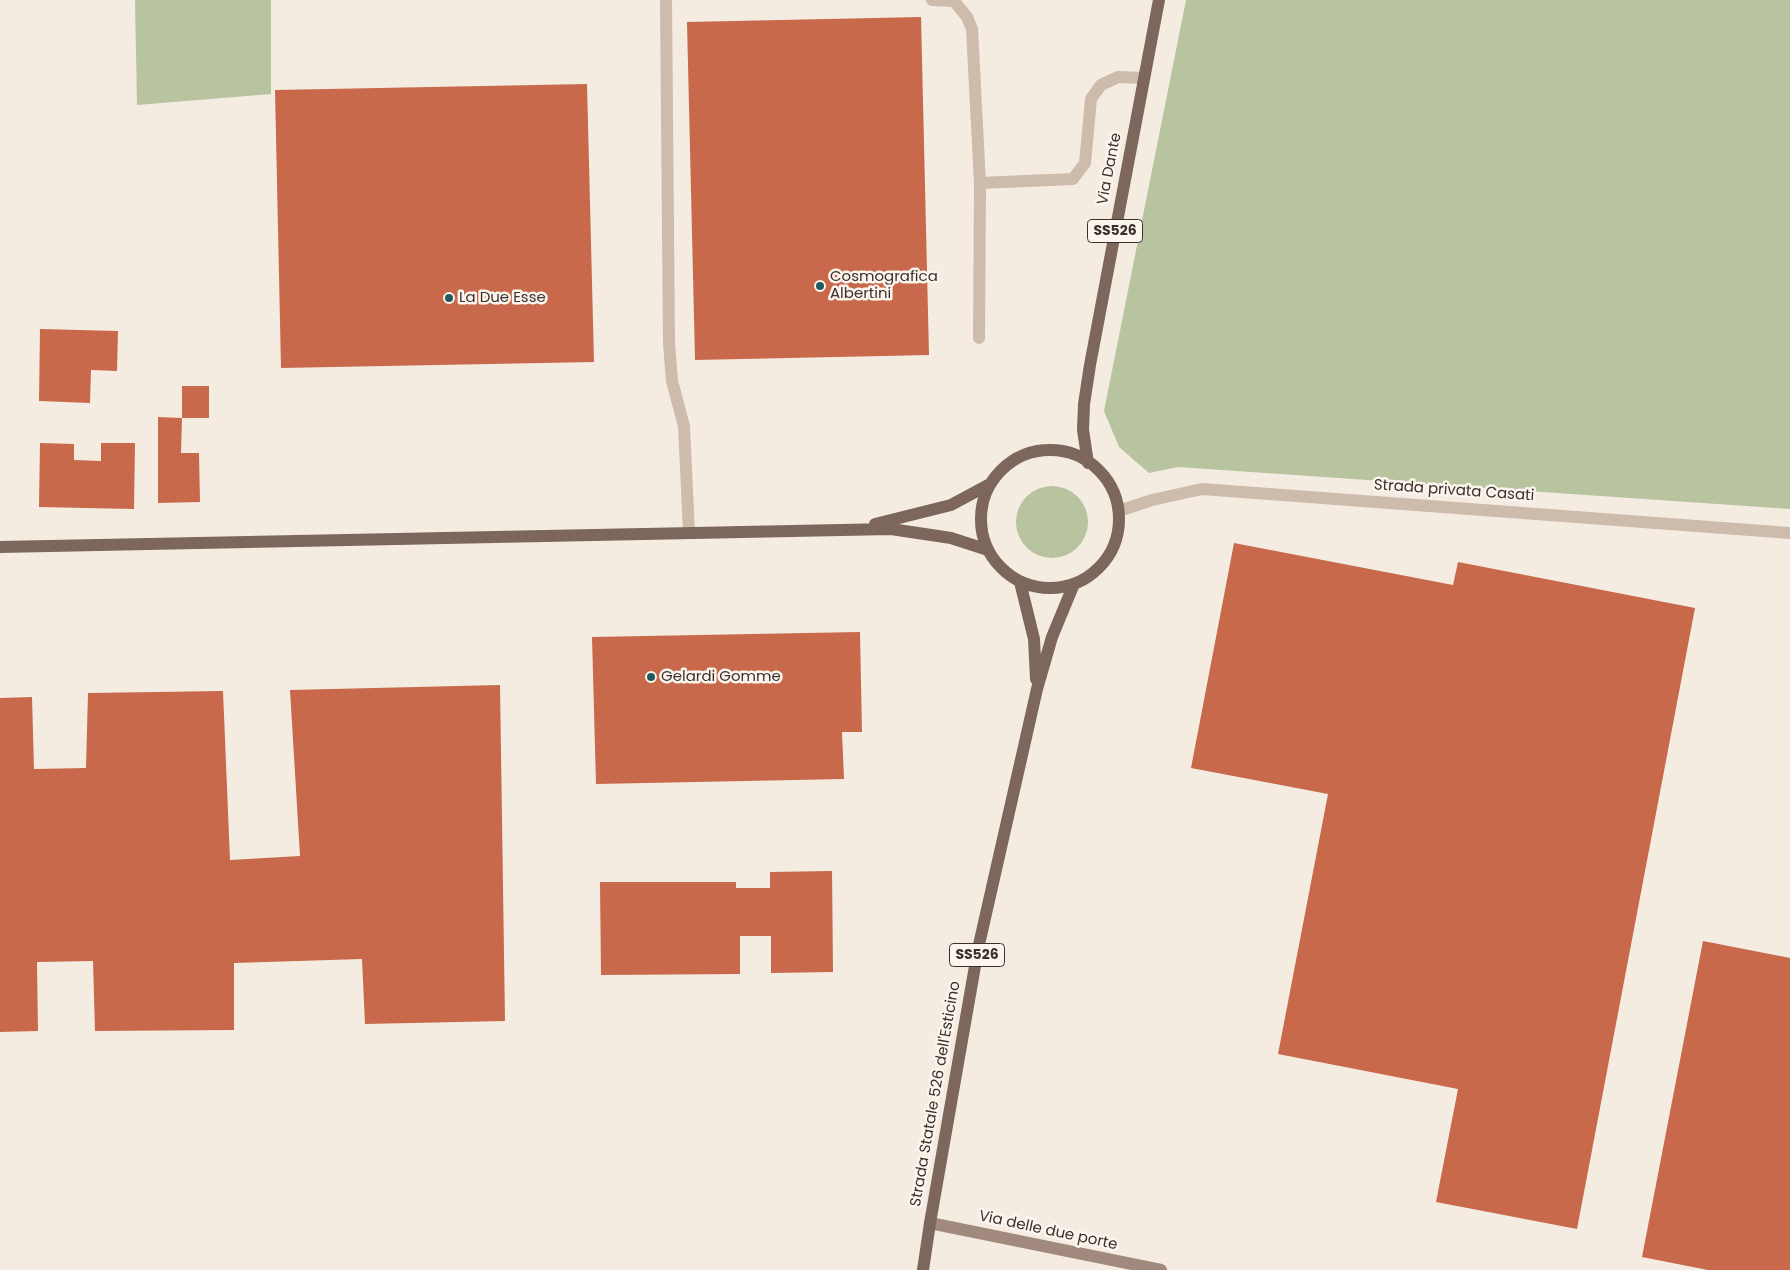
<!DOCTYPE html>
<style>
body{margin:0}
canvas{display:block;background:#f4ebe1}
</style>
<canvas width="1790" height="1270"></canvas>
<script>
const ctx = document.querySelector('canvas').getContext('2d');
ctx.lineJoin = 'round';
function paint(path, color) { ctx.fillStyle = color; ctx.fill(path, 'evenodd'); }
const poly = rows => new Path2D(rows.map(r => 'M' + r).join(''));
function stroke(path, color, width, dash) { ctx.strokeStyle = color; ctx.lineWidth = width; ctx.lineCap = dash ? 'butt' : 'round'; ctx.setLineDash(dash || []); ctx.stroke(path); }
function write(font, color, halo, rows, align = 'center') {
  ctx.font = font + ' Poppins,sans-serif'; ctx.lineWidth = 5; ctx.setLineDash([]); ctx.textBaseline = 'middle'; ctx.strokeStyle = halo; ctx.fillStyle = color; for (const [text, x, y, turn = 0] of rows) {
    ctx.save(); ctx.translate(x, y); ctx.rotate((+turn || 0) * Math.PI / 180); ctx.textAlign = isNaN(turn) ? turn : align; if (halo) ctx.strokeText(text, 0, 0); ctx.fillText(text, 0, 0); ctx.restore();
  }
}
paint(poly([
 [135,0,271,0,271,94,137,105],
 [1186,0,1790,0,1790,509,1178,467,1149,473,1119,447,1104,411],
 '1016 522a36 36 0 1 1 72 0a36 36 0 1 1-72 0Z'
]), '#b8c4a0');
paint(poly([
 [921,17,929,355,695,360,687,22],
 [587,84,594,362,281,368,275,90],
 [40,329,118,331,117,371,91,370,90,403,39,401],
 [182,386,209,386,209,418,182,418],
 [158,417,182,418,181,453,199,453,200,502,158,503],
 [40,443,74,444,74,460,101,461,101,443,135,443,134,509,39,507],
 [1234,543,1453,585,1458,562,1695,608,1577,1229,1436,1202,1458,1089,1278,1054,1328,794,1191,768],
 [860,632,862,732,842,732,844,779,596,784,592,637],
 [500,685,505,1021,365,1024,362,959,234,963,234,1030,95,1031,93,961,37,962,38,1031,0,1032,0,698,32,697,34,769,86,768,88,693,223,691,230,860,300,856,290,690],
 [832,871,833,972,771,973,771,936,740,936,740,974,601,975,600,882,736,882,736,888,770,888,770,872],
 [1703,941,1790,958,1790,1270,1708,1270,1642,1257]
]), '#c8694b');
stroke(poly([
 [666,0,669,343,672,381,684,426,689,533],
 [932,0,954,1,967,17,972,29,980,183,1073,179,1085,163,1091,99,1101,85,1118,77,1144,78],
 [979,338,980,183]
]), '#cdbbac', 12);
stroke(poly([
 [1119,511,1152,500,1202,489,1790,533]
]), '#cdbbac', 12);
stroke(poly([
 [930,1223,1161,1270]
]), '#a18a7d', 12);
stroke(poly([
 '981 519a69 69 0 1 1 138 0a69 69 0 1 1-138 0Z',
 [1088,463,1083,430,1084,404,1090,365,1159,0],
 [875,524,951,505,990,484],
 [0,547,891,529,951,538,988,550],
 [1020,582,1034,639,1036,679],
 [923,1270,930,1223,978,949,1037,689,1052,637,1074,584]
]), '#7d675c', 12);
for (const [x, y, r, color] of [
 [820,286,5,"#1f5a5e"],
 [449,298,5,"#1f5a5e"],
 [651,677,5,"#1f5a5e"]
]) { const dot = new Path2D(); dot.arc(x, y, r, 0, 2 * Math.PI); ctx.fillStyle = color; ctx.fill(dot); stroke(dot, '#fbf5ee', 2); }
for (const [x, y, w] of [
 [1115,231,55],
 [977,955,55]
]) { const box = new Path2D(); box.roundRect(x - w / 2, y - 11.5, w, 23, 4); ctx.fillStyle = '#fbf5ee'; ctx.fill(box); stroke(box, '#3b302b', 1); }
write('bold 14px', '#3b302b', null, [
 ["SS526",1115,231],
 ["SS526",977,955]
]);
write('15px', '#3b302b', '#fbf5ee', [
 ["Via Dante",1110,169,-79],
 ["Strada privata Casati",1454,491,4],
 ["Strada Statale 526 dell'Esticino",936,1094,-80],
 ["Via delle due porte",1048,1231,12]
]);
write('15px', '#3b302b', '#fbf5ee', [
 ["Cosmografica",830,277],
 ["Albertini",830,294],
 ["La Due Esse",459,298],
 ["Gelardi Gomme",661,677]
], 'left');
</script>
